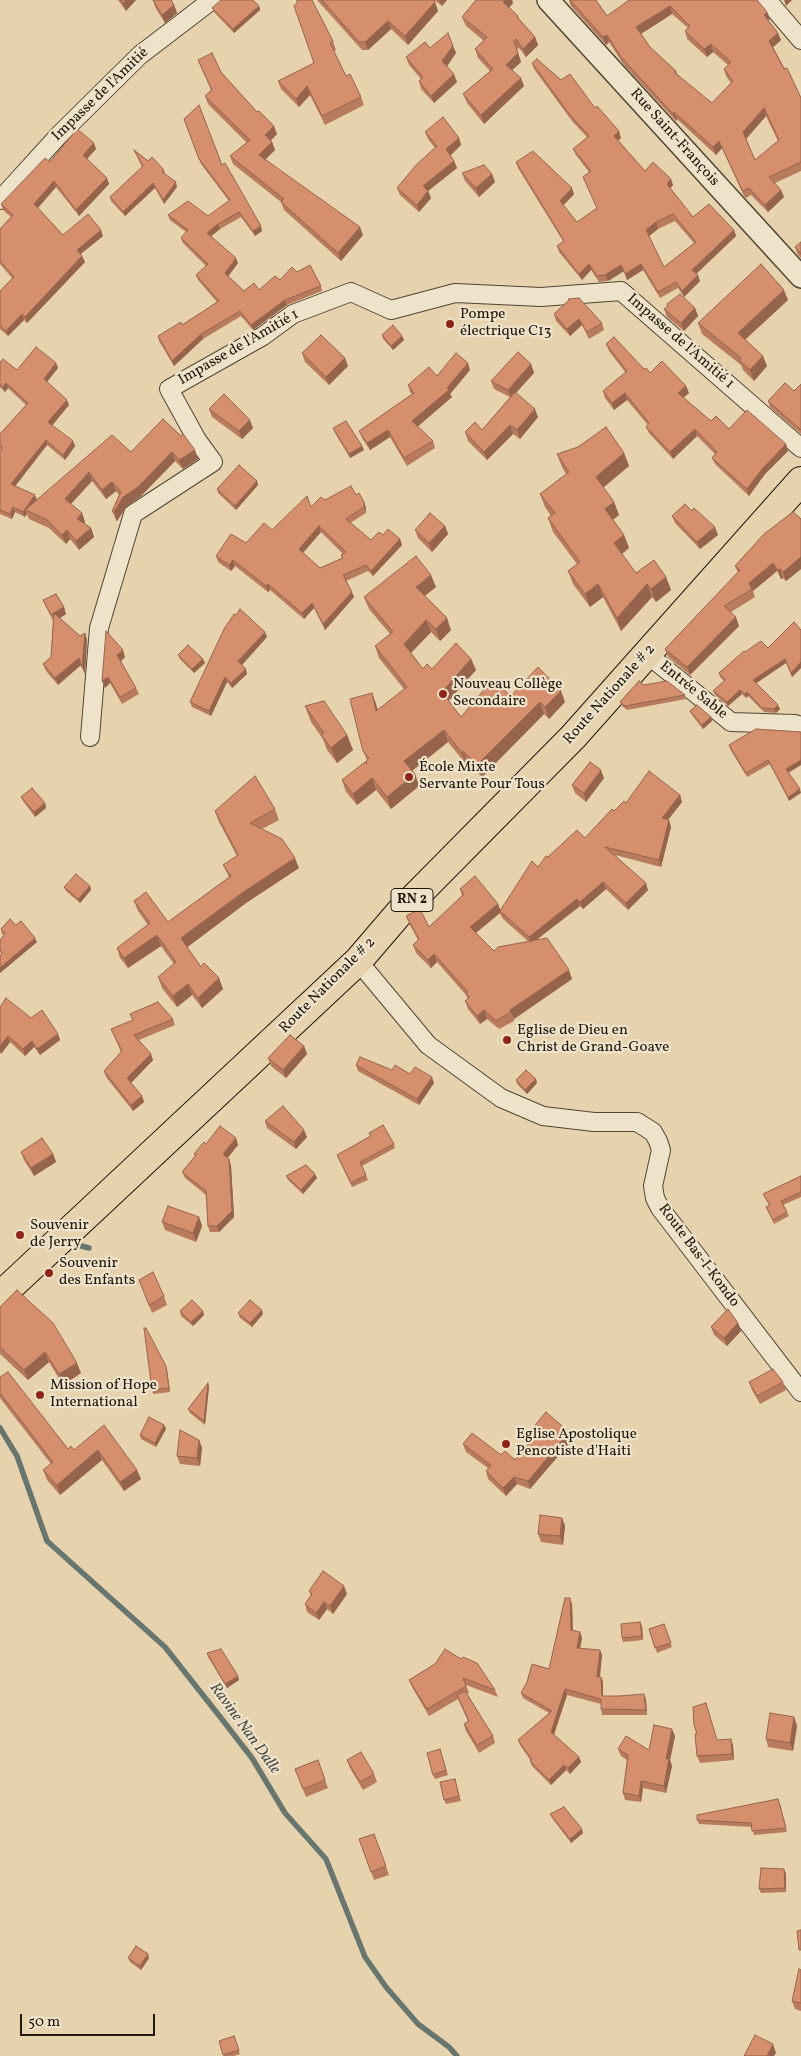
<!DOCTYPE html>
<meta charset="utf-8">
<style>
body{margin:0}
#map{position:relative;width:801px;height:2056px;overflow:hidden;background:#e7d2ae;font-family:Vollkorn,serif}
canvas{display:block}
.scale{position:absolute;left:20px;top:2014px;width:135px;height:22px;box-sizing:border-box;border:2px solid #1e170c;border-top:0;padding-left:6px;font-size:15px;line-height:18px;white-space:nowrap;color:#1e170c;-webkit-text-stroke:4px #efe2ca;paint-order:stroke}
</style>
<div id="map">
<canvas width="801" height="2056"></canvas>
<div class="scale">50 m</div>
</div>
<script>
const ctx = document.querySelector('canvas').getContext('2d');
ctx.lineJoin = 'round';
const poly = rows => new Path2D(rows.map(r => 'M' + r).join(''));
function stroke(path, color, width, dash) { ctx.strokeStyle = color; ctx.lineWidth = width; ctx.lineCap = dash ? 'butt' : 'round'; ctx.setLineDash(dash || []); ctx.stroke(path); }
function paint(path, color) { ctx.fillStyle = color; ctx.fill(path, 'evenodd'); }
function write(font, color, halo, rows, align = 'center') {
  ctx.font = font + ' Vollkorn,serif'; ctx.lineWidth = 4.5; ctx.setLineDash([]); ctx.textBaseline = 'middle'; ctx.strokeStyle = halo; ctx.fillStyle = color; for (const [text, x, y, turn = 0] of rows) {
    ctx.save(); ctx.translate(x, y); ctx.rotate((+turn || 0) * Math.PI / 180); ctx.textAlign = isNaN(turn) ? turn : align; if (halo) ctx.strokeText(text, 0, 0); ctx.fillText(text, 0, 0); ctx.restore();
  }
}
stroke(poly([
 [70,1247,74,1244,89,1248],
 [0,1428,17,1456,47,1541,165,1647,221,1718,252,1758,285,1813,326,1859,365,1957,386,1987,418,2024,449,2047,457,2056]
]), '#687670', 5.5);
const minor = poly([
 [767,0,801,40],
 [0,200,60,134,140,55,212,0],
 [647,654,731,722,795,724,801,726],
 [90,737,99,628,133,514,213,462,197,440,169,389,263,336,293,314,351,292,391,310,455,293,541,297,621,291,801,448],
 [358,961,428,1045,501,1098,543,1116,594,1122,637,1122,653,1132,658,1141,661,1150,653,1186,655,1198,660,1208,801,1392]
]);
const tertiary = poly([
 [548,0,801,277]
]);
const primary = poly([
 [0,1296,358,961,400,912,573,737,801,481]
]);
stroke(minor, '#504634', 20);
stroke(tertiary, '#504634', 24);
stroke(primary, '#1e170c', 30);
stroke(minor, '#efe2ca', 18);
stroke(tertiary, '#efe2ca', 21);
stroke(primary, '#e7d2ae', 28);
paint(poly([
 [118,0,136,0,126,11],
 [153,0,174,5,177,13,165,23,155,7],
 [317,0,447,0,442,6,434,0,438,11,408,45,391,29,368,50,362,50],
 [476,0,512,0,513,3,509,8,518,16,520,20,535,37,538,45,526,57,519,48,517,49,521,62,512,70,524,86,484,124,467,103,463,94,490,71,478,58,475,49,484,41,466,26,462,17],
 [569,0,596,0,607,16,629,0,767,12,770,19,768,20,781,40,773,47,801,98,801,171,775,183,784,197,768,212,751,195,746,198,744,196,722,148,716,155,677,119,676,121,624,65,609,42,606,45,571,6],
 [672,14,688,28,685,31,687,39,707,57,713,52,728,65,724,69,726,76,731,83,712,103,678,76,676,71,650,47,641,34],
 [766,116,778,141,755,160,746,139],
 [297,3,333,41,336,50,334,51,346,76,361,97,364,105,325,125,310,95,299,107,281,89,278,81,314,63],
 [259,6,260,10,234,33,214,12,212,8],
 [453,46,456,53,447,66,457,82,434,103,421,89,419,81,421,79,409,65,406,57,430,48],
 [198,60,221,72,277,134,271,140,272,142,275,150,265,159,363,235,341,261,284,210,281,202,233,164,230,156,247,143,208,104,205,96,211,90],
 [532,63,561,80,595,108,621,138,618,140,645,171,673,185,670,188,693,217,734,230,736,236,696,274,700,281,684,297,678,288,660,298,643,270,627,280,624,271,608,281,599,282,591,270,582,280,559,252,557,246,563,241,518,168,516,162,574,194,563,205,577,222,597,208,583,177,589,172,576,155,573,149,587,137,572,121,534,69],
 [675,221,694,243,664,267,649,236,658,229],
 [184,119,222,165,262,231,255,236,241,217,220,229,211,236,238,263,228,276,244,291,259,290,297,272,321,286,322,291,287,305,253,330,241,316,203,339,174,366,159,341,158,336,182,325,217,302,198,280,196,275,206,266,183,243,181,238,186,232,170,220,168,215,208,216,229,201,201,164],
 [425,132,459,138,461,145,450,155,454,161,457,168,428,191,431,198,419,212,400,195,397,188,435,148,428,139],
 [96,149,87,159,109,184,79,216,56,187,38,208,63,235,103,236,81,254,85,262,27,323,24,320,8,336,0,329,0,291,12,278,0,264,0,229,11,217,3,210,1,204,50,162],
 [134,150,148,161,164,170,165,174,177,187,164,204,155,188,125,216,111,201,110,197,142,167],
 [462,173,492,174,495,182,479,197,465,181],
 [801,242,801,258,798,255,795,247],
 [788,300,745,340,767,366,754,381,743,370,741,365,702,334,698,323],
 [695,308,698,316,684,331,667,317,664,309],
 [554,314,602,323,604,330,589,339,582,325,570,336,556,321],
 [382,335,402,336,404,340,393,350,383,339],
 [606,344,650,373,686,386,689,393,683,397,711,421,729,429,786,444,788,451,765,474,749,496,715,464,712,458,715,454,697,436,673,459,649,433,646,427,648,425,627,400,614,410,605,398,603,391,626,373,609,351],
 [302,353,348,366,329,385,305,362],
 [0,362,17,370,56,363,58,368,47,382,69,405,52,425,73,441,75,446,65,460,47,445,15,486,37,500,131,452,163,419,198,459,183,469,175,461,141,496,127,506,117,521,116,520,112,511,119,495,116,491,106,499,92,481,71,504,82,513,85,522,84,523,91,528,94,537,79,550,70,539,66,544,49,528,29,519,27,514,25,517,15,512,12,519,0,514,0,451,1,450,0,449,0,434,26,405,8,388,5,392,0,387],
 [531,364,534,373,516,393,538,417,520,439,513,434,487,460,468,441,465,432,482,430,510,397,494,389,491,381],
 [470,370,450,394,452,397,417,426,433,441,435,448,407,466,390,437,370,450,362,438,359,431,412,394,410,392,408,385,437,376],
 [801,384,801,434,770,407,768,401,794,391],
 [209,409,253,428,242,439,212,417],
 [333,428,362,446,364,450,350,458,335,433],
 [624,453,629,466,603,488,614,502,619,515,613,520,624,535,629,548,622,554,636,573,666,577,671,590,656,602,652,597,621,631,603,597,590,607,573,584,568,571,577,564,553,532,548,518,551,516,545,507,540,494,566,474,562,467,557,454],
 [257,481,258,485,236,510,218,493,217,489],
 [356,495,364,502,366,508,366,513,350,523,371,540,383,535,400,539,402,545,373,576,368,571,346,581,354,597,325,630,314,608,304,619,270,590,268,592,235,566,231,571,218,562,216,556,246,543,272,530,311,507,325,500],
 [321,532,343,554,341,555,342,558,320,568,303,553],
 [692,511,718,535,700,549,675,523,672,516],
 [801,519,801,569,786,581,783,578,781,579,777,571,753,591,755,597,731,612,739,626,690,675,668,657,665,649,738,573,735,566],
 [445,526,448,534,432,552,418,538,415,530],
 [436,587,425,596,451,630,440,641,431,632,411,653,423,669,432,669,471,659,476,670,448,701,461,717,511,696,565,702,549,719,544,714,482,777,467,763,466,764,448,742,412,771,415,774,419,786,391,809,376,790,357,805,346,792,342,780,367,764,367,760,363,751,372,693,378,710,404,689,379,658,375,646,390,634,369,609,364,597],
 [43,600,64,607,66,614,60,618,80,636,85,633,87,640,85,674,81,665,58,685,46,671,43,664,51,657,53,621],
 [801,630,801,668,792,677,786,663,756,683,780,709,776,713,764,712,748,696,746,698,742,694,728,706,715,695,713,691,724,681,720,677,719,673,745,652,768,648],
 [106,631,125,657,121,661,136,688,139,694,122,704,110,683,105,688],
 [267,637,242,665,247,674,232,688,227,682,211,716,192,707,190,702],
 [178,655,205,663,194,673,180,659],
 [644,685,685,695,686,699,627,710,622,706,620,702],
 [305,706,347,735,353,750,337,763,327,750,323,739,311,722],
 [690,711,712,721,703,729,692,715],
 [801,732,801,765,789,772,789,801,770,764,747,777,730,749,729,745],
 [604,778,586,802,575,793,572,785],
 [680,795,682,802,668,820,671,827,661,867,615,855,648,890,628,910,606,889,583,909,580,906,535,941,572,979,514,1019,514,1021,499,1029,487,1019,480,1024,468,1009,465,1001,468,999,466,995,437,962,431,968,416,953,413,945,418,940,410,925,406,916,429,927,462,896,460,889,498,904,500,910,538,867,548,857,585,838,614,811,626,803],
 [500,913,502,918,529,942,494,951,476,933],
 [21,797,45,803,46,808,35,817,23,801],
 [275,809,279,820,262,829,299,868,246,903,187,947,201,967,223,989,202,1008,192,995,177,1007,162,988,158,977,174,964,161,946,128,968,120,958,117,948,148,925,138,911,134,901,168,922,229,877,223,865,237,856,219,822,215,811],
 [90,886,91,890,80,903,66,891,64,887],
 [1,929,37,942,0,973,0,958,2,954,0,952,0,940,4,935,2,934],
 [0,1007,31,1018,58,1034,60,1040,40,1055,34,1047,25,1056,10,1042,1,1054,0,1052],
 [173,1019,175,1025,139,1040,153,1060,131,1083,142,1096,144,1102,133,1111,106,1077,104,1071,121,1052,111,1029],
 [304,1046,307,1054,286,1078,271,1066,268,1058],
 [356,1065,392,1070,410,1074,434,1083,419,1105,358,1071],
 [516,1080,537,1083,527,1094,517,1084],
 [265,1121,307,1137,296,1149,267,1128],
 [369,1133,394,1144,395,1148,362,1166,368,1180,352,1187,337,1155,370,1136],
 [236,1138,238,1145,227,1158,229,1159,231,1166,234,1217,219,1232,210,1232,208,1226,206,1195,185,1178,182,1172,195,1156,194,1154,206,1144],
 [21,1152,53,1154,56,1162,34,1176,24,1160],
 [286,1176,317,1178,303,1194,288,1180],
 [801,1176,801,1197,783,1205,789,1216,774,1224,768,1211,766,1207,769,1205,763,1194],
 [199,1217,202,1226,196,1242,165,1230,162,1222],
 [139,1280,164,1296,167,1305,152,1313],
 [0,1307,81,1373,63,1385,49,1362,28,1380,0,1354],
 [180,1311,204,1315,193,1326,181,1316],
 [238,1313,263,1314,252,1327,240,1318],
 [738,1323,741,1331,727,1346,714,1335,711,1327],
 [167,1370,170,1392,153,1394,152,1390],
 [0,1377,68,1449,74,1450,104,1425,141,1479,124,1491,102,1460,60,1495,47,1480,43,1470,51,1464,0,1398],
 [749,1382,783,1382,786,1390,760,1404,752,1390],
 [209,1387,205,1425,190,1413,188,1409],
 [164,1425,166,1429,156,1447,141,1439,140,1435],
 [531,1430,572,1440,530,1489,517,1484,506,1496,488,1479,486,1471,488,1468,466,1452,463,1444,515,1460,534,1438],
 [199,1440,202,1448,200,1466,180,1464,177,1456],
 [562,1518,565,1526,563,1545,541,1542,538,1534],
 [309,1591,347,1594,333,1614,327,1609,319,1620,307,1612,305,1604,311,1596],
 [572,1604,573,1631,580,1632,582,1638,580,1648,602,1655,600,1677,601,1677,603,1682,603,1696,646,1699,647,1715,602,1715,601,1709,601,1704,567,1695,554,1735,579,1757,581,1762,570,1774,566,1770,551,1785,532,1766,530,1761,531,1761,520,1745,518,1740,549,1713,523,1698,521,1693,549,1669],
 [664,1624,672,1647,657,1653,649,1629],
 [642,1626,643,1640,623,1642,622,1638],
 [207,1653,238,1676,239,1680,227,1688,208,1657],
 [435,1664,495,1690,498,1697,466,1685,469,1693,467,1694,493,1736,495,1743,479,1753,466,1731,464,1724,468,1721,458,1699,429,1716,412,1687,409,1680],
 [794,1717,797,1726,793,1751,768,1747,766,1739],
 [675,1736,670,1760,672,1766,666,1793,643,1788,641,1802,625,1800,623,1793,627,1760,621,1756,618,1749,649,1750],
 [718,1740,733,1745,734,1760,700,1763,697,1756],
 [440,1749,448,1775,435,1779,433,1775],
 [318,1760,328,1788,306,1797,295,1769],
 [347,1760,374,1774,377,1782,363,1790,350,1768],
 [455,1779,461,1801,446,1804,444,1800],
 [780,1803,787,1832,754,1835,752,1827,699,1824,697,1820],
 [550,1814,583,1833,571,1843,552,1818],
 [374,1834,389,1875,374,1880,359,1839],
 [784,1869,786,1874,786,1892,761,1893,759,1889],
 [128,1958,149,1958,141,1970,130,1962],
 [801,1970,801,2011,795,2009,792,2001],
 [234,2036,240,2054,234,2056,224,2056,219,2041]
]), '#b87b5d');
paint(poly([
 [126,0,136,0,126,11,123,4],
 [439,0,447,0,442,6],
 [505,0,512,0,513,3,506,11,503,2],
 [784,0,792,0,786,6],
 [435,2,438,11,408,45,405,36],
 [174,5,177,13,165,23,162,15],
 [259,6,260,10,234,33,233,29],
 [670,6,672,14,639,35,636,27],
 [767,12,770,19,766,22,764,15],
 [388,21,391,29,368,50,365,42],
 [778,33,781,40,772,48,769,41],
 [607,35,609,42,606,45,603,37],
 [535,37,538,45,526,57,523,49],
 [711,44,713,52,707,57,704,49],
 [453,46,456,53,445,69,442,61],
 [518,53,521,62,509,73,506,65],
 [454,74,457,82,434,103,431,96],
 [521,78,524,86,484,124,481,115],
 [307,86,310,95,299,107,296,99],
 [764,108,766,116,746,139,743,132],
 [674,112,677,119,676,121,673,114],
 [274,126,277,134,268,143,265,135],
 [619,131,621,138,616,142,614,136],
 [459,138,461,145,449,157,446,149],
 [719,141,722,148,716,155,713,147],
 [272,142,275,150,262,163,259,155],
 [94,143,96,149,85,161,83,155],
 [454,161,457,168,428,191,431,198,419,212,417,205,423,186],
 [492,174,495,182,479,197,476,188],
 [107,178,109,184,79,216,76,210],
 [671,179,673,185,669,190,667,184],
 [54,181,56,187,36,210,34,204],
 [176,182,177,187,164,204,163,200],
 [153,183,155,188,125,216,123,212],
 [572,188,574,194,562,207,560,201],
 [781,190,784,197,768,212,765,205],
 [656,222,658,229,648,237,646,230],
 [218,224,220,229,209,238,207,233],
 [261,226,262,231,255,236,253,231],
 [360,227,363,235,341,261,338,253],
 [101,230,103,236,79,255,77,250],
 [734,230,736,236,694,276,692,270],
 [82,256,85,262,27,323,25,317],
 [236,258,238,263,227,278,225,273],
 [589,264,591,270,582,280,579,274],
 [641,264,643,270,627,280,625,274],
 [621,265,624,271,608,281,605,275],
 [698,275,700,281,684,297,682,291],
 [784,290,788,300,741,343,738,333],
 [285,300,287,305,253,330,251,325],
 [695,308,698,316,684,331,681,323],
 [22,314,24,320,8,336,6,331],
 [579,319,582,325,570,336,567,329],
 [201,334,203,339,174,366,172,361],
 [402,336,404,340,393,350,391,346],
 [763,356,767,366,754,381,750,370],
 [345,358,348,366,329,385,326,377],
 [56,363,58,368,45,384,44,379],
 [468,363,470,370,450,394,452,397,415,429,412,421,447,388],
 [531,364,534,373,511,398,508,390],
 [6,383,8,388,5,392,3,387],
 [686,386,689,393,681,400,678,393],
 [625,393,627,400,614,410,612,403],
 [67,400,69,405,50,428,48,422],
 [535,409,538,417,520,439,517,430],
 [250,420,253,428,242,439,239,431],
 [510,425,513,434,487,460,484,452],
 [695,429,697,436,673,459,670,452],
 [388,430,390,437,370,450,367,443],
 [46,440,47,445,13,489,11,484],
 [73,441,75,446,65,460,63,455],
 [786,444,788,451,765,474,749,496,747,489,763,468],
 [362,446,364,450,350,458,349,454],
 [195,450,198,459,183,469,179,460],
 [172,452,175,461,141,496,127,506,117,521,114,512,123,497],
 [624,453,629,466,600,490,596,477],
 [89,472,92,481,68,507,65,499],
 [257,481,258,485,236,510,235,506],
 [112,482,116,491,106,499,102,490],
 [35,495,37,500,25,510,27,514,25,517,23,512],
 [364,502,366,508,366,513,364,507],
 [614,502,619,515,609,522,605,509],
 [13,507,15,512,12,519,10,514],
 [82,513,85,522,80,528,77,519],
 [319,526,321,532,301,555,299,549],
 [445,526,448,534,432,552,429,543],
 [715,527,718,535,700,549,697,542],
 [91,528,94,537,79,550,76,541],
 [67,530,70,539,66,544,62,535],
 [624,535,629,548,619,556,614,543],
 [400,539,402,545,373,576,371,571],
 [801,557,801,569,786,581,783,572],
 [233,560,235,566,231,571,229,565],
 [773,563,777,571,753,591,749,583],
 [780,569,783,578,781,579,778,570],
 [431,575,436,587,420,599,416,587],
 [666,577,671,590,656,602,651,589],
 [268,584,270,590,268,592,266,586],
 [598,584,603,597,590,607,585,594],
 [647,584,652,597,621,631,617,618],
 [352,592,354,597,325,630,323,624],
 [312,603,314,608,304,619,302,613],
 [64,607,66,614,57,620,54,613],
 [736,617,739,626,690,675,687,667],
 [447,618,451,630,440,641,436,629],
 [426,620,431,632,408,656,404,644],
 [265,632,267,637,240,667,238,661],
 [85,633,87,640,85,674,82,667],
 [123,650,125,657,120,662,117,655],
 [79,658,81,665,58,685,55,678],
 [203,659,205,663,194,673,192,669],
 [471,659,476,670,446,704,442,692],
 [785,659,786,663,755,684,753,680],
 [801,662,801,668,792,677,791,673],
 [246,669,247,674,232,688,231,683],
 [108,677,110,683,105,688,102,681],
 [225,677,227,682,211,716,209,711],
 [740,690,742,694,728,706,727,702],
 [561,691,565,702,549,719,545,707],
 [747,692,748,696,746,698,745,694],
 [372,693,376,704,381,723,376,711],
 [540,702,544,714,482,777,477,765],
 [778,705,780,709,776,713,774,709],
 [711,717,712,721,703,729,702,725],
 [444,730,448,742,409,773,404,761],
 [347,735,353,750,337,763,331,748],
 [463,751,467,763,466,764,462,753],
 [801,760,801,765,788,773,786,769],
 [601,770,604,778,586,802,584,793],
 [415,774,419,786,391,809,387,797],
 [372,778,376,790,357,805,353,794],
 [800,789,801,793,789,801,788,797],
 [680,795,682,802,664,825,662,818],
 [45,803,46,808,35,817,34,812],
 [669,820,671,827,661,867,659,860],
 [295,858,299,868,246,903,185,949,181,938,242,893],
 [603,882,606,889,583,909,580,902],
 [646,883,648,890,628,910,626,903],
 [90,886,91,890,80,903,78,899],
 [577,899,580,906,531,944,529,937],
 [498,904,501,912,500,911,500,913,473,935,470,927],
 [157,935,161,946,128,968,124,958],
 [35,938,37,942,0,973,0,968],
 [434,954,437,962,431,968,428,960],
 [569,970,572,979,514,1019,510,1010],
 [219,978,223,989,202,1008,198,998],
 [188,984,192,995,177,1007,173,996],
 [484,1010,487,1019,480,1024,477,1016],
 [58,1034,60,1040,40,1055,37,1049],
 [8,1036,10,1042,1,1054,0,1050,0,1046],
 [32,1041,34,1047,25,1056,23,1049],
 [304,1046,307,1054,286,1078,283,1070],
 [151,1054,153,1060,130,1084,127,1078],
 [432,1077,434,1083,419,1105,417,1099],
 [536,1079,537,1083,527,1094,525,1090],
 [142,1096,144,1102,133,1111,131,1105],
 [304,1130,307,1137,296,1149,294,1142],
 [236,1138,238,1145,226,1160,223,1154],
 [53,1154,56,1162,34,1176,31,1168],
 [229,1159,231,1166,234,1217,219,1232,217,1226],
 [315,1174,317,1178,303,1194,301,1190],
 [199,1217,202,1226,196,1242,193,1233],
 [262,1310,263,1314,252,1327,250,1323],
 [203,1311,204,1315,193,1326,191,1322],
 [738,1323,741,1331,727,1346,724,1338],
 [45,1352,49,1362,28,1380,24,1370],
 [77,1363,81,1373,63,1385,59,1374],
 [166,1366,167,1370,170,1392,169,1388],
 [208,1383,209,1387,205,1425,204,1421],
 [164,1425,166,1429,156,1447,155,1443],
 [569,1432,572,1440,530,1489,528,1481],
 [199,1440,202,1448,200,1466,197,1458],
 [98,1450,102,1460,60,1495,57,1485],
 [137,1470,141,1479,124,1491,120,1482],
 [514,1477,517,1484,506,1496,503,1488],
 [562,1518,565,1526,563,1545,560,1536],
 [344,1586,347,1594,333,1614,330,1606],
 [570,1598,572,1604,573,1635,571,1630],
 [324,1602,327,1609,319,1620,316,1613],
 [640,1622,642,1626,643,1640,642,1636],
 [580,1632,582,1638,579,1653,577,1648],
 [600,1650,602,1655,599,1682,597,1677],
 [238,1676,239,1680,227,1688,225,1684],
 [601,1677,603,1682,603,1701,602,1696],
 [565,1689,567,1695,553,1737,551,1732],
 [644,1694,646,1699,647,1715,646,1710],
 [794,1717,797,1726,793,1751,790,1743],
 [672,1729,675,1736,670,1760,672,1766,666,1793,664,1786,666,1759],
 [731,1739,733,1745,734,1760,732,1754],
 [579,1757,581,1762,570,1774,568,1768],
 [564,1765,566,1770,551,1785,549,1780],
 [641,1781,643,1788,641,1802,639,1796],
 [582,1829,583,1833,571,1843,570,1839],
 [784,1869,786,1874,786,1892,785,1888],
 [148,1954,149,1958,141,1970,140,1966],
 [773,2044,776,2053,774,2056,767,2056]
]), '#96644c');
const building = poly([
 [121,0,126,0,123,4,121,0],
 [153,0,171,0,174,5,162,15,153,0],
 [221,0,253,0,259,6,233,29,212,8,221,0],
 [297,0,312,0,333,41,330,43,346,76,350,74,361,97,322,116,307,86,296,99,278,81,314,63,294,6,297,3,297,0],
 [322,0,434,0,435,2,405,36,388,21,365,42,359,42,322,0],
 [476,0,505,0,503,2,518,16,517,17,535,37,523,49,516,39,514,41,518,53,506,65,521,78,481,115,463,94,493,69,475,49,487,37,462,17,476,0],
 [570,0,596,0,607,16,629,0,757,0,767,12,764,15,778,33,769,41,784,69,787,68,801,98,801,162,769,177,781,190,765,205,749,188,743,191,741,188,719,141,713,147,674,112,673,114,621,57,607,35,603,37,570,0],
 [670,6,690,26,685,31,704,49,711,44,731,62,724,69,733,81,712,103,674,72,676,71,650,47,636,27,670,6],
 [764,108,779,140,755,160,743,132,764,108],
 [448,33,453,46,442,61,454,74,431,96,419,81,423,77,406,57,425,42,430,48,448,33],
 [212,53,221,72,257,112,259,111,274,126,265,135,272,142,259,155,360,227,338,253,281,202,284,199,230,156,250,140,205,96,212,90,198,60,212,53],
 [537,59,561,80,570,74,595,108,597,106,619,131,614,136,645,171,653,162,671,179,667,184,693,217,709,204,734,230,692,270,698,275,682,291,676,282,658,292,641,264,625,274,621,265,605,275,597,276,589,264,579,274,557,246,564,241,516,162,533,151,572,188,560,201,577,222,597,208,583,177,591,171,573,149,589,136,570,115,532,63,537,59],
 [673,214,696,242,664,267,646,230,656,222,673,214],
 [199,105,222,165,225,163,261,226,253,231,239,212,218,224,207,233,236,258,225,273,244,291,254,283,259,290,275,276,280,280,292,267,297,272,310,265,321,286,285,300,251,325,240,311,201,334,172,361,158,336,181,322,182,325,219,301,196,275,208,264,181,238,188,230,168,215,188,201,208,216,230,200,199,159,184,119,199,105],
 [443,117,459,138,446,149,454,161,423,186,428,191,417,205,397,188,417,164,437,146,425,132,443,117],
 [77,129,94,143,83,155,107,178,76,210,54,181,34,204,63,235,88,214,101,230,77,250,82,256,25,317,22,314,6,331,0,325,0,291,14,277,0,261,0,229,13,215,1,204,45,158,50,162,77,129],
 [134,150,148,161,152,157,164,170,162,172,176,182,163,200,153,183,123,212,110,197,143,166,134,150],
 [484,165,492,174,476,188,462,173,484,165],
 [801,242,801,254,795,247,801,242],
 [761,264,784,290,738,333,763,356,750,370,739,360,741,358,698,323,761,264],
 [680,294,695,308,681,323,664,309,668,306,667,304,680,294],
 [579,298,602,323,587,332,579,319,567,329,554,314,569,300,568,299,579,298],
 [393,325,402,336,391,346,382,335,393,325],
 [321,335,345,358,326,377,302,353,321,335],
 [614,337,644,369,646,368,650,373,662,361,686,386,678,393,711,421,716,416,729,429,747,410,786,444,763,468,747,489,712,458,717,452,695,429,670,452,646,427,649,423,625,393,612,403,603,391,627,371,606,344,614,337],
 [36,347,56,363,44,379,67,400,48,422,73,441,63,455,46,440,11,484,35,495,23,512,13,507,10,514,0,510,0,451,3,448,0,445,0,434,28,403,6,383,3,387,0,384,0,362,3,359,17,370,36,347],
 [518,352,531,364,508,390,491,381,518,352],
 [456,353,468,363,447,388,449,390,412,421,433,441,404,458,388,430,367,443,359,431,414,393,408,385,429,367,437,376,456,353],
 [785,383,794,391,801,384,801,430,768,401,785,383],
 [515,392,535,409,517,430,510,425,484,452,465,432,475,422,482,430,515,392],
 [224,394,250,420,239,431,209,409,224,394],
 [163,419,181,436,183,434,195,450,179,460,172,452,138,487,123,497,114,512,112,511,121,492,112,482,102,490,89,472,65,499,82,513,77,519,91,528,76,541,67,530,62,535,46,519,25,510,112,435,131,452,163,419],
 [346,421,362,446,349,454,333,428,346,421],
 [606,427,624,453,596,477,614,502,605,509,624,535,614,543,636,573,654,560,666,577,651,589,647,584,617,618,598,584,585,594,568,571,580,562,548,518,555,513,540,494,569,472,557,454,578,447,606,427],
 [239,465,257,481,235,506,217,489,239,465],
 [351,486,356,495,359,493,364,502,364,507,346,519,371,540,379,532,383,535,388,529,400,539,371,571,366,565,343,575,352,592,323,624,312,603,302,613,268,584,266,586,233,560,229,565,216,556,231,534,246,543,264,523,272,530,307,496,311,507,321,497,325,500,351,486],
 [319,526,346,552,341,555,343,558,320,568,299,549,319,526],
 [685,504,692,511,694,508,715,527,697,542,672,516,685,504],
 [793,512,801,519,801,557,783,572,780,569,778,570,773,563,749,583,752,589,724,606,736,617,687,667,665,649,740,570,735,566,764,534,793,512],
 [430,513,445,526,429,543,415,530,430,513],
 [416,556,431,575,416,587,447,618,436,629,426,620,404,644,423,669,427,664,432,669,456,643,471,659,442,692,461,717,492,680,511,696,538,667,561,691,545,707,540,702,477,765,463,751,462,753,444,730,404,761,415,774,387,797,372,778,353,794,342,780,365,762,367,764,366,761,369,758,363,751,350,699,372,693,376,711,407,687,375,646,393,632,364,597,416,556],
 [56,594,64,607,54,613,80,636,85,633,82,667,79,658,55,678,43,664,51,657,54,613,51,615,43,600,56,594],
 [240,609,265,632,238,661,246,669,231,683,225,677,209,711,190,702,224,629,234,614,236,615,240,609],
 [794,622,801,630,801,662,791,673,785,659,753,680,778,705,774,709,762,708,747,692,745,694,740,690,727,702,713,691,725,680,719,673,744,651,745,652,761,641,768,648,794,622],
 [106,631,123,650,117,655,136,688,120,697,108,677,102,681,106,631],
 [188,645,203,659,192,669,178,655,188,645],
 [639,681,644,685,667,681,685,695,625,706,620,702,639,681],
 [324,701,347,735,331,748,321,735,324,733,305,706,324,701],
 [697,705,711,717,702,725,690,711,697,705],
 [756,729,801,732,801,760,786,769,800,789,788,797,768,760,746,773,729,745,756,729],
 [590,762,601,770,584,793,572,785,590,762],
 [649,771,680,795,662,818,669,820,659,860,605,847,646,883,626,903,603,882,580,902,577,899,529,937,500,911,532,861,538,867,546,856,548,857,577,830,585,838,612,809,614,811,624,801,626,803,649,771],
 [255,776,275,809,250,823,282,839,295,858,242,893,181,938,201,967,204,963,219,978,198,998,188,984,173,996,158,977,176,962,157,935,124,958,117,948,150,923,134,901,146,892,168,922,231,876,223,865,238,855,215,811,255,776],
 [32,788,45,803,34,812,21,797,32,788],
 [76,874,90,886,78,899,64,887,76,874],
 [475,876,498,904,470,927,494,951,498,947,547,938,569,970,510,1010,511,1012,496,1021,484,1010,477,1016,465,1001,470,997,466,994,468,992,434,954,428,960,413,945,419,939,406,916,420,909,429,927,464,894,460,889,475,876],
 [10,919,16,925,21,921,35,938,0,968,0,958,2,952,0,950,0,940,5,934,1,929,10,919],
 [6,998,31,1018,42,1010,58,1034,37,1049,32,1041,23,1049,8,1036,0,1046,0,1007,6,998],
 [158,1002,173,1019,134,1035,151,1054,127,1078,142,1096,131,1105,104,1071,122,1051,111,1029,133,1020,130,1014,158,1002],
 [290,1035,304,1046,283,1070,268,1058,290,1035],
 [360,1057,392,1070,395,1065,410,1074,415,1067,432,1077,417,1099,356,1065,360,1057],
 [526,1070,536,1079,525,1090,516,1080,526,1070],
 [283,1106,304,1130,294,1142,265,1121,283,1106],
 [383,1125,394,1144,360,1162,366,1175,351,1183,337,1155,371,1136,369,1133,383,1125],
 [220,1126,236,1138,223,1154,229,1159,232,1211,217,1226,208,1226,206,1191,182,1172,196,1155,194,1154,204,1142,206,1144,220,1126],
 [42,1138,53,1154,31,1168,21,1152,42,1138],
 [306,1165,315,1174,301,1190,286,1176,306,1165],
 [801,1176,801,1192,781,1201,787,1212,773,1220,766,1207,770,1205,763,1194,801,1176],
 [168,1206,199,1217,193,1233,162,1222,168,1206],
 [153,1272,164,1296,149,1305,139,1280,153,1272],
 [17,1290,53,1323,77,1363,59,1374,45,1352,24,1370,0,1347,0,1307,17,1290],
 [192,1300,203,1311,191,1322,180,1311,192,1300],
 [250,1300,262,1310,250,1323,238,1313,250,1300],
 [728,1309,738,1323,724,1338,711,1327,728,1309],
 [144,1328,146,1328,166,1366,169,1388,152,1390,144,1328],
 [773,1369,783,1382,757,1396,749,1382,773,1369],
 [8,1372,68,1449,71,1446,74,1450,104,1425,137,1470,120,1482,98,1450,57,1485,43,1470,53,1462,0,1393,0,1377,8,1372],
 [208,1383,204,1421,188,1409,208,1383],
 [546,1412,569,1432,528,1481,514,1477,503,1488,486,1471,491,1465,463,1444,472,1433,501,1455,505,1451,515,1460,536,1435,531,1430,546,1412],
 [149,1417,164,1425,155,1443,140,1435,149,1417],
 [180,1430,199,1440,197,1458,177,1456,180,1430],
 [540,1515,562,1518,560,1536,538,1534,540,1515],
 [323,1571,344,1586,330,1606,324,1602,316,1613,305,1604,312,1594,309,1591,323,1571],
 [565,1598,570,1598,571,1630,580,1632,577,1648,600,1650,597,1677,601,1677,602,1696,619,1696,644,1694,646,1710,601,1709,601,1699,565,1689,551,1732,579,1757,568,1768,564,1765,549,1780,530,1761,532,1760,518,1740,552,1711,521,1693,527,1682,532,1664,549,1669,565,1598],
 [640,1622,642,1636,622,1638,621,1624,640,1622],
 [664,1624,671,1643,655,1648,649,1629,664,1624],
 [221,1649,238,1676,225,1684,207,1653,221,1649],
 [445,1649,461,1659,463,1657,477,1663,495,1690,463,1678,466,1686,427,1709,409,1680,435,1664,445,1649],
 [465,1691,493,1736,477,1745,464,1724,469,1721,457,1695,465,1691],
 [706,1703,717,1740,731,1739,732,1754,697,1756,695,1734,697,1734,694,1725,693,1707,706,1703],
 [770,1713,794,1717,790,1743,766,1739,770,1713],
 [654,1725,672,1729,666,1759,669,1759,664,1786,641,1781,639,1796,623,1793,628,1755,618,1749,626,1736,649,1750,654,1725],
 [440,1749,446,1770,433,1775,427,1753,440,1749],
 [361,1752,374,1774,360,1782,347,1760,361,1752],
 [318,1760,325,1780,303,1789,295,1769,318,1760],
 [455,1779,459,1796,444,1800,440,1782,455,1779],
 [778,1799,786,1828,752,1831,751,1823,697,1820,697,1815,778,1799],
 [564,1807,582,1829,570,1839,550,1814,564,1807],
 [374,1834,386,1866,371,1872,359,1839,374,1834],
 [761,1868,784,1869,785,1888,759,1889,761,1868],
 [801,1930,801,1950,799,1950,797,1931,801,1930],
 [136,1946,148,1954,140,1966,128,1958,136,1946],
 [799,1969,801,1970,801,2003,792,2001,799,1969],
 [755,2035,773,2044,767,2056,744,2056,755,2035],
 [234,2036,239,2050,223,2055,219,2041,234,2036]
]);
paint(building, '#d68f6c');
stroke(building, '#96644c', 1);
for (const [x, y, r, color] of [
 [450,324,5,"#8f2418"],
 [443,694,5,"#8f2418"],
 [409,777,5,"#8f2418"],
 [507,1040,5,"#8f2418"],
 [20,1235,5,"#8f2418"],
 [49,1273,5,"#8f2418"],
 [40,1395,5,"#8f2418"],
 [506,1444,5,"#8f2418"]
]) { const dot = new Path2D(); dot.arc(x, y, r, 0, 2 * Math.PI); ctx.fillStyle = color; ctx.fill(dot); stroke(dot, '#efe2ca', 2); }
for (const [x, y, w] of [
 [412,900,42]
]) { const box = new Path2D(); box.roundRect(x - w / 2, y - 11.5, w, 23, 4); ctx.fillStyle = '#efe2ca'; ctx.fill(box); stroke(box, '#1e170c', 1); }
write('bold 14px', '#1e170c', null, [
 ["RN 2",412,900]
]);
write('15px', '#1e170c', '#efe2ca', [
 ["Impasse de l'Amitié",101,95,-44],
 ["Rue Saint-François",674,138,48],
 ["Impasse de l'Amitié 1",680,342,41],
 ["Impasse de l'Amitié 1",239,348,-30],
 ["Entrée Sable",693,691,39],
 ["Route Nationale # 2",610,695,-48],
 ["Route Nationale # 2",328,986,-45],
 ["Route Bas-I-Kondo",698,1256,53]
]);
write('15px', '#1e170c', '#efe2ca', [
 ["Pompe",460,315],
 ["électrique C13",460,332],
 ["Nouveau Collège",453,685],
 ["Secondaire",453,702],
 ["École Mixte",419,768],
 ["Servante Pour Tous",419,785],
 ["Eglise de Dieu en",517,1031],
 ["Christ de Grand-Goave",517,1048],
 ["Souvenir",30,1226],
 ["de Jerry",30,1243],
 ["Souvenir",59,1264],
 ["des Enfants",59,1281],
 ["Mission of Hope",50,1386],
 ["International",50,1403],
 ["Eglise Apostolique",516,1435],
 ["Pencotiste d'Haiti",516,1452]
], 'left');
write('italic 16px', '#494f46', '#efe2ca', [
 ["Ravine Nan Dalle",244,1729,54]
]);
</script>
